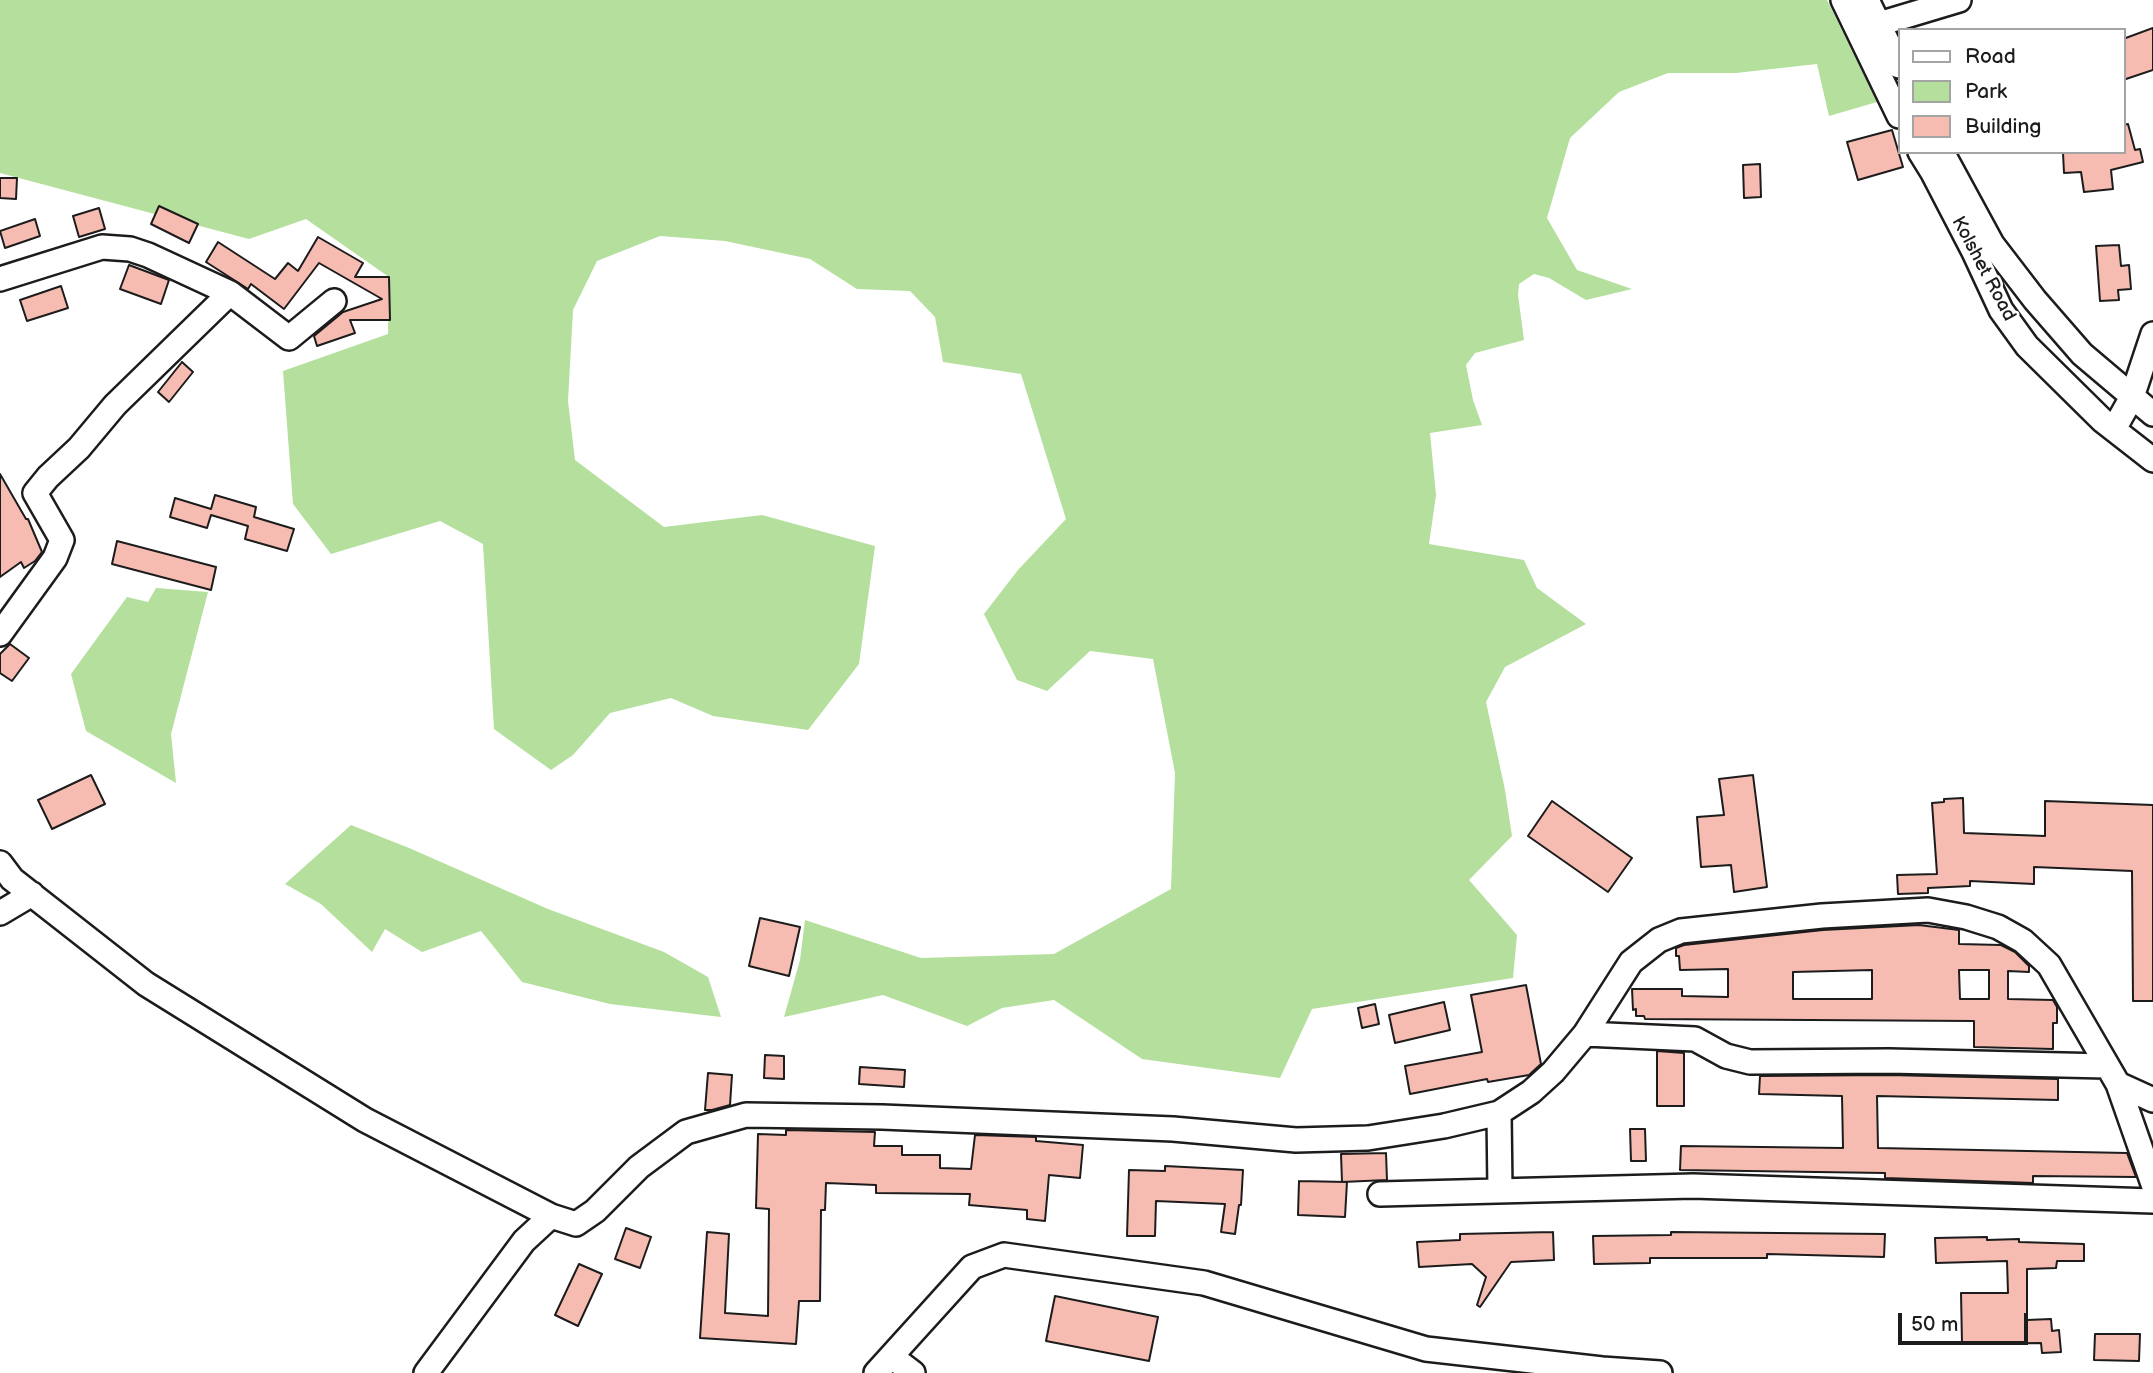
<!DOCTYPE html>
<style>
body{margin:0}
#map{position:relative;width:2153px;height:1373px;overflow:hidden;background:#fff;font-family:"Balsamiq Sans",sans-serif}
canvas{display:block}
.legend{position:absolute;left:1898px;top:28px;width:228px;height:126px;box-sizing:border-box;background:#fff;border:2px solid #a4a4a4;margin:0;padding:9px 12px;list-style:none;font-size:21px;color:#1c1c1c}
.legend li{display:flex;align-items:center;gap:14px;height:35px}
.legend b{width:35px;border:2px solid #a4a4a4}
.scale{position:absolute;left:1898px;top:1313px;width:130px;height:32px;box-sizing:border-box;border:4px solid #1c1c1c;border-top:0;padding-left:9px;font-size:21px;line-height:24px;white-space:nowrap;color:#1c1c1c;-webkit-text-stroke:5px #fff;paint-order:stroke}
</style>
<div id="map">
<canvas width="2153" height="1373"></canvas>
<ul class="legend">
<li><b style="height:9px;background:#fff"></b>Road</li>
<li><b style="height:19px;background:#b4df9c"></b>Park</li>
<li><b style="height:19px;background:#f7bcb1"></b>Building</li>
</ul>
<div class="scale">50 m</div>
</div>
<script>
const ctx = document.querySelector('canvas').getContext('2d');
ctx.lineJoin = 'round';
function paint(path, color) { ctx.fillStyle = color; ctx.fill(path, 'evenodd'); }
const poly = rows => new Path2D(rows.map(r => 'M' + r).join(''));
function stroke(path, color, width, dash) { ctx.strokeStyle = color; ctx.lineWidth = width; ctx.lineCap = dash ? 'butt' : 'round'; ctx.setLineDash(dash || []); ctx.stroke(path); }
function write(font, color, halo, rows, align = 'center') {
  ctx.font = font + ' "Balsamiq Sans",sans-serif'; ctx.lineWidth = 5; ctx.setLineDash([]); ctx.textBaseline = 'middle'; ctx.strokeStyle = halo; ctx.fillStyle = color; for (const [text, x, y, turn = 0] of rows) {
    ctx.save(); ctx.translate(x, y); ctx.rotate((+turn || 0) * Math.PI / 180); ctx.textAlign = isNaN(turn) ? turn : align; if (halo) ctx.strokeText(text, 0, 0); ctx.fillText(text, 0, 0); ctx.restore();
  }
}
paint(poly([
 [0,0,1827,0,1877,102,1829,116,1817,64,1736,73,1668,73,1619,92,1570,138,1547,218,1577,270,1632,289,1586,300,1549,278,1534,274,1519,284,1518,295,1524,340,1475,353,1466,365,1473,400,1482,425,1430,433,1436,495,1429,544,1524,560,1537,588,1586,624,1505,667,1486,702,1505,790,1512,836,1469,880,1517,935,1513,978,1312,1009,1280,1078,1142,1059,1054,1000,1002,1008,967,1026,883,995,784,1017,800,960,805,920,921,958,1054,954,1171,889,1175,773,1153,659,1090,651,1047,691,1017,680,984,614,1018,570,1066,519,1021,374,943,362,935,317,910,291,857,289,810,259,725,241,660,236,597,261,573,310,568,401,575,460,664,527,762,515,875,546,859,664,808,730,713,716,671,698,610,713,573,755,551,770,494,729,483,544,440,521,331,554,293,504,283,371,388,334,389,277,306,219,249,239,0,173],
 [156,588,208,592,171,734,176,783,86,731,71,674,127,597,148,602],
 [351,825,409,848,548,909,664,952,708,977,721,1017,610,1004,522,982,481,931,422,952,385,929,372,952,321,904,285,884]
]), '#b4df9c');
const building = poly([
 [2153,28,2153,70,2123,80,2123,39,2153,28],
 [2128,124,2135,150,2140,149,2143,162,2111,170,2113,189,2084,192,2081,172,2064,173,2063,153,2123,152,2123,125,2128,124],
 [1892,130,1903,167,1858,180,1847,142,1892,130],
 [1760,164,1761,197,1744,198,1743,165,1760,164],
 [0,178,17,178,16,199,0,198,0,178],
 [159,206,198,224,189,243,151,224,159,206],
 [99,208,105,229,79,237,73,216,99,208],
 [35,219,40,236,5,248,0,231,35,219],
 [318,237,363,263,355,277,389,277,390,320,350,320,355,333,317,346,314,336,343,312,382,299,319,263,284,309,251,284,248,289,206,262,218,242,275,279,288,263,298,271,318,237],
 [2119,245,2121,266,2129,265,2131,289,2118,290,2119,300,2100,301,2096,246,2119,245],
 [129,265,169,280,161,304,120,289,129,265],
 [61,286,68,308,27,321,20,300,61,286],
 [182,362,193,372,169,402,158,392,182,362],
 [0,474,26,519,28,519,42,552,35,561,24,568,21,562,0,577,0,474],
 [215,495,256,507,254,517,294,529,287,551,245,539,248,526,211,515,207,528,170,517,175,498,211,509,215,495],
 [117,541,216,567,211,590,112,564,117,541],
 [10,644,29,658,12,681,0,673,0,654,10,644],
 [91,775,105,804,52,829,38,800,91,775],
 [1753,775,1767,887,1734,892,1731,865,1701,867,1697,817,1724,815,1719,779,1753,775],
 [1963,798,1964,833,2045,836,2045,801,2153,805,2153,1001,2133,1001,2132,871,2034,867,2034,884,1970,881,1970,886,1928,888,1928,893,1898,894,1897,875,1937,874,1932,803,1944,802,1944,799,1963,798],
 [1552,801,1632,858,1608,892,1528,836,1552,801],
 [760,918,800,927,789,976,749,966,760,918],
 [1919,925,1959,930,1959,944,2001,945,2015,952,2029,966,2029,972,2008,971,2008,999,2053,1000,2057,1007,2057,1023,2053,1023,2053,1049,1974,1047,1974,1021,1645,1019,1644,1016,1636,1016,1636,1009,1633,1010,1632,989,1682,989,1682,996,1728,997,1728,969,1680,970,1679,956,1676,956,1676,948,1684,945,1823,930,1919,925],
 [1872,970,1872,999,1793,999,1793,972,1872,970],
 [1959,970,1989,970,1989,999,1960,999,1959,970],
 [1526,985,1541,1064,1529,1075,1488,1082,1487,1079,1410,1094,1405,1066,1482,1052,1471,995,1526,985],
 [1444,1002,1450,1030,1395,1043,1389,1015,1444,1002],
 [1375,1004,1379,1024,1362,1028,1358,1008,1375,1004],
 [1657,1051,1684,1053,1684,1106,1657,1106,1657,1051],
 [765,1055,784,1056,784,1079,764,1078,765,1055],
 [860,1067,905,1070,904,1087,859,1084,860,1067],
 [708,1073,732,1075,730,1105,712,1110,705,1110,708,1073],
 [1889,1075,2058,1079,2058,1100,1877,1096,1878,1148,2127,1153,2136,1177,2033,1176,2033,1183,1885,1178,1885,1173,1680,1170,1681,1146,1843,1148,1842,1096,1759,1094,1760,1076,1889,1075],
 [1630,1129,1645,1129,1646,1161,1631,1161,1630,1129],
 [786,1130,875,1132,874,1146,902,1146,902,1155,940,1155,940,1168,971,1169,975,1135,1036,1137,1036,1141,1083,1145,1080,1178,1049,1175,1045,1221,1027,1219,1027,1210,969,1205,970,1194,876,1193,876,1185,826,1183,825,1210,821,1210,820,1301,799,1301,796,1344,700,1338,707,1232,729,1234,725,1313,768,1316,769,1209,756,1208,758,1134,786,1135,786,1130],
 [1386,1153,1387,1180,1342,1182,1341,1154,1386,1153],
 [1165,1166,1243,1170,1241,1205,1239,1205,1235,1234,1221,1232,1225,1204,1156,1201,1155,1236,1127,1236,1129,1170,1165,1171,1165,1166],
 [1299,1181,1347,1182,1345,1217,1298,1215,1299,1181],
 [626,1228,651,1237,640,1268,615,1259,626,1228],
 [1553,1232,1554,1260,1511,1262,1480,1307,1477,1305,1486,1277,1472,1264,1419,1267,1417,1242,1460,1240,1460,1234,1553,1232],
 [1671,1232,1885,1234,1884,1257,1767,1254,1767,1258,1650,1258,1650,1263,1594,1264,1593,1236,1671,1235,1671,1232],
 [1987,1237,1987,1240,2019,1239,2019,1242,2084,1244,2084,1261,2057,1261,2056,1268,2027,1269,2027,1320,2051,1319,2052,1331,2059,1330,2061,1352,2042,1353,2041,1343,1962,1344,1961,1293,2008,1293,2007,1261,1936,1263,1935,1238,1987,1237],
 [579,1264,602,1274,578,1326,555,1315,579,1264],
 [1055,1296,1158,1317,1149,1361,1046,1341,1055,1296],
 [2095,1334,2140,1334,2139,1361,2094,1360,2095,1334]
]);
paint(building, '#f7bcb1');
stroke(building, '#1c1c1c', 2);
const minor = poly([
 [1843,0,1899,116],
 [1867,0,1899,66],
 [1860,34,1879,24,1959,0],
 [1920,152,1933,173,1974,252,2001,310,2027,346,2103,421,2153,460],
 [1942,152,1992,244,2035,300,2082,354,2153,414],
 [0,279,102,247,130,249,148,255,230,293],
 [2114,429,2132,397,2153,334],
 [0,634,55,558,62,540,35,493,48,477,79,448,115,405,230,293,289,338,334,301],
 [0,863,12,879,146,984,365,1120,551,1216,576,1224,595,1211,639,1167,686,1132,746,1115,882,1117,1173,1129,1296,1140,1368,1138,1444,1126,1499,1113,1531,1092,1553,1072,1585,1034,1631,962,1659,940,1681,931,1822,916,1928,910,1966,917,1998,927,2023,941,2049,965,2118,1084,2153,1184],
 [0,913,32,894],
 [1585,1034,1695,1039,1726,1056,1750,1062,1889,1061,2106,1066],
 [2118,1084,2153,1100],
 [1499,1113,1500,1191],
 [1380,1194,1693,1186,2153,1201],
 [892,1357,913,1373],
 [426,1373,524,1241,551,1216],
 [876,1373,972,1267,1004,1255,1204,1283,1426,1349,1602,1369,1660,1373]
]);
stroke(minor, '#1c1c1c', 28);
stroke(minor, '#fff', 23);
write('19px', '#1c1c1c', '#fff', [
 ["Kolshet Road",1983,269,62]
]);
</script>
